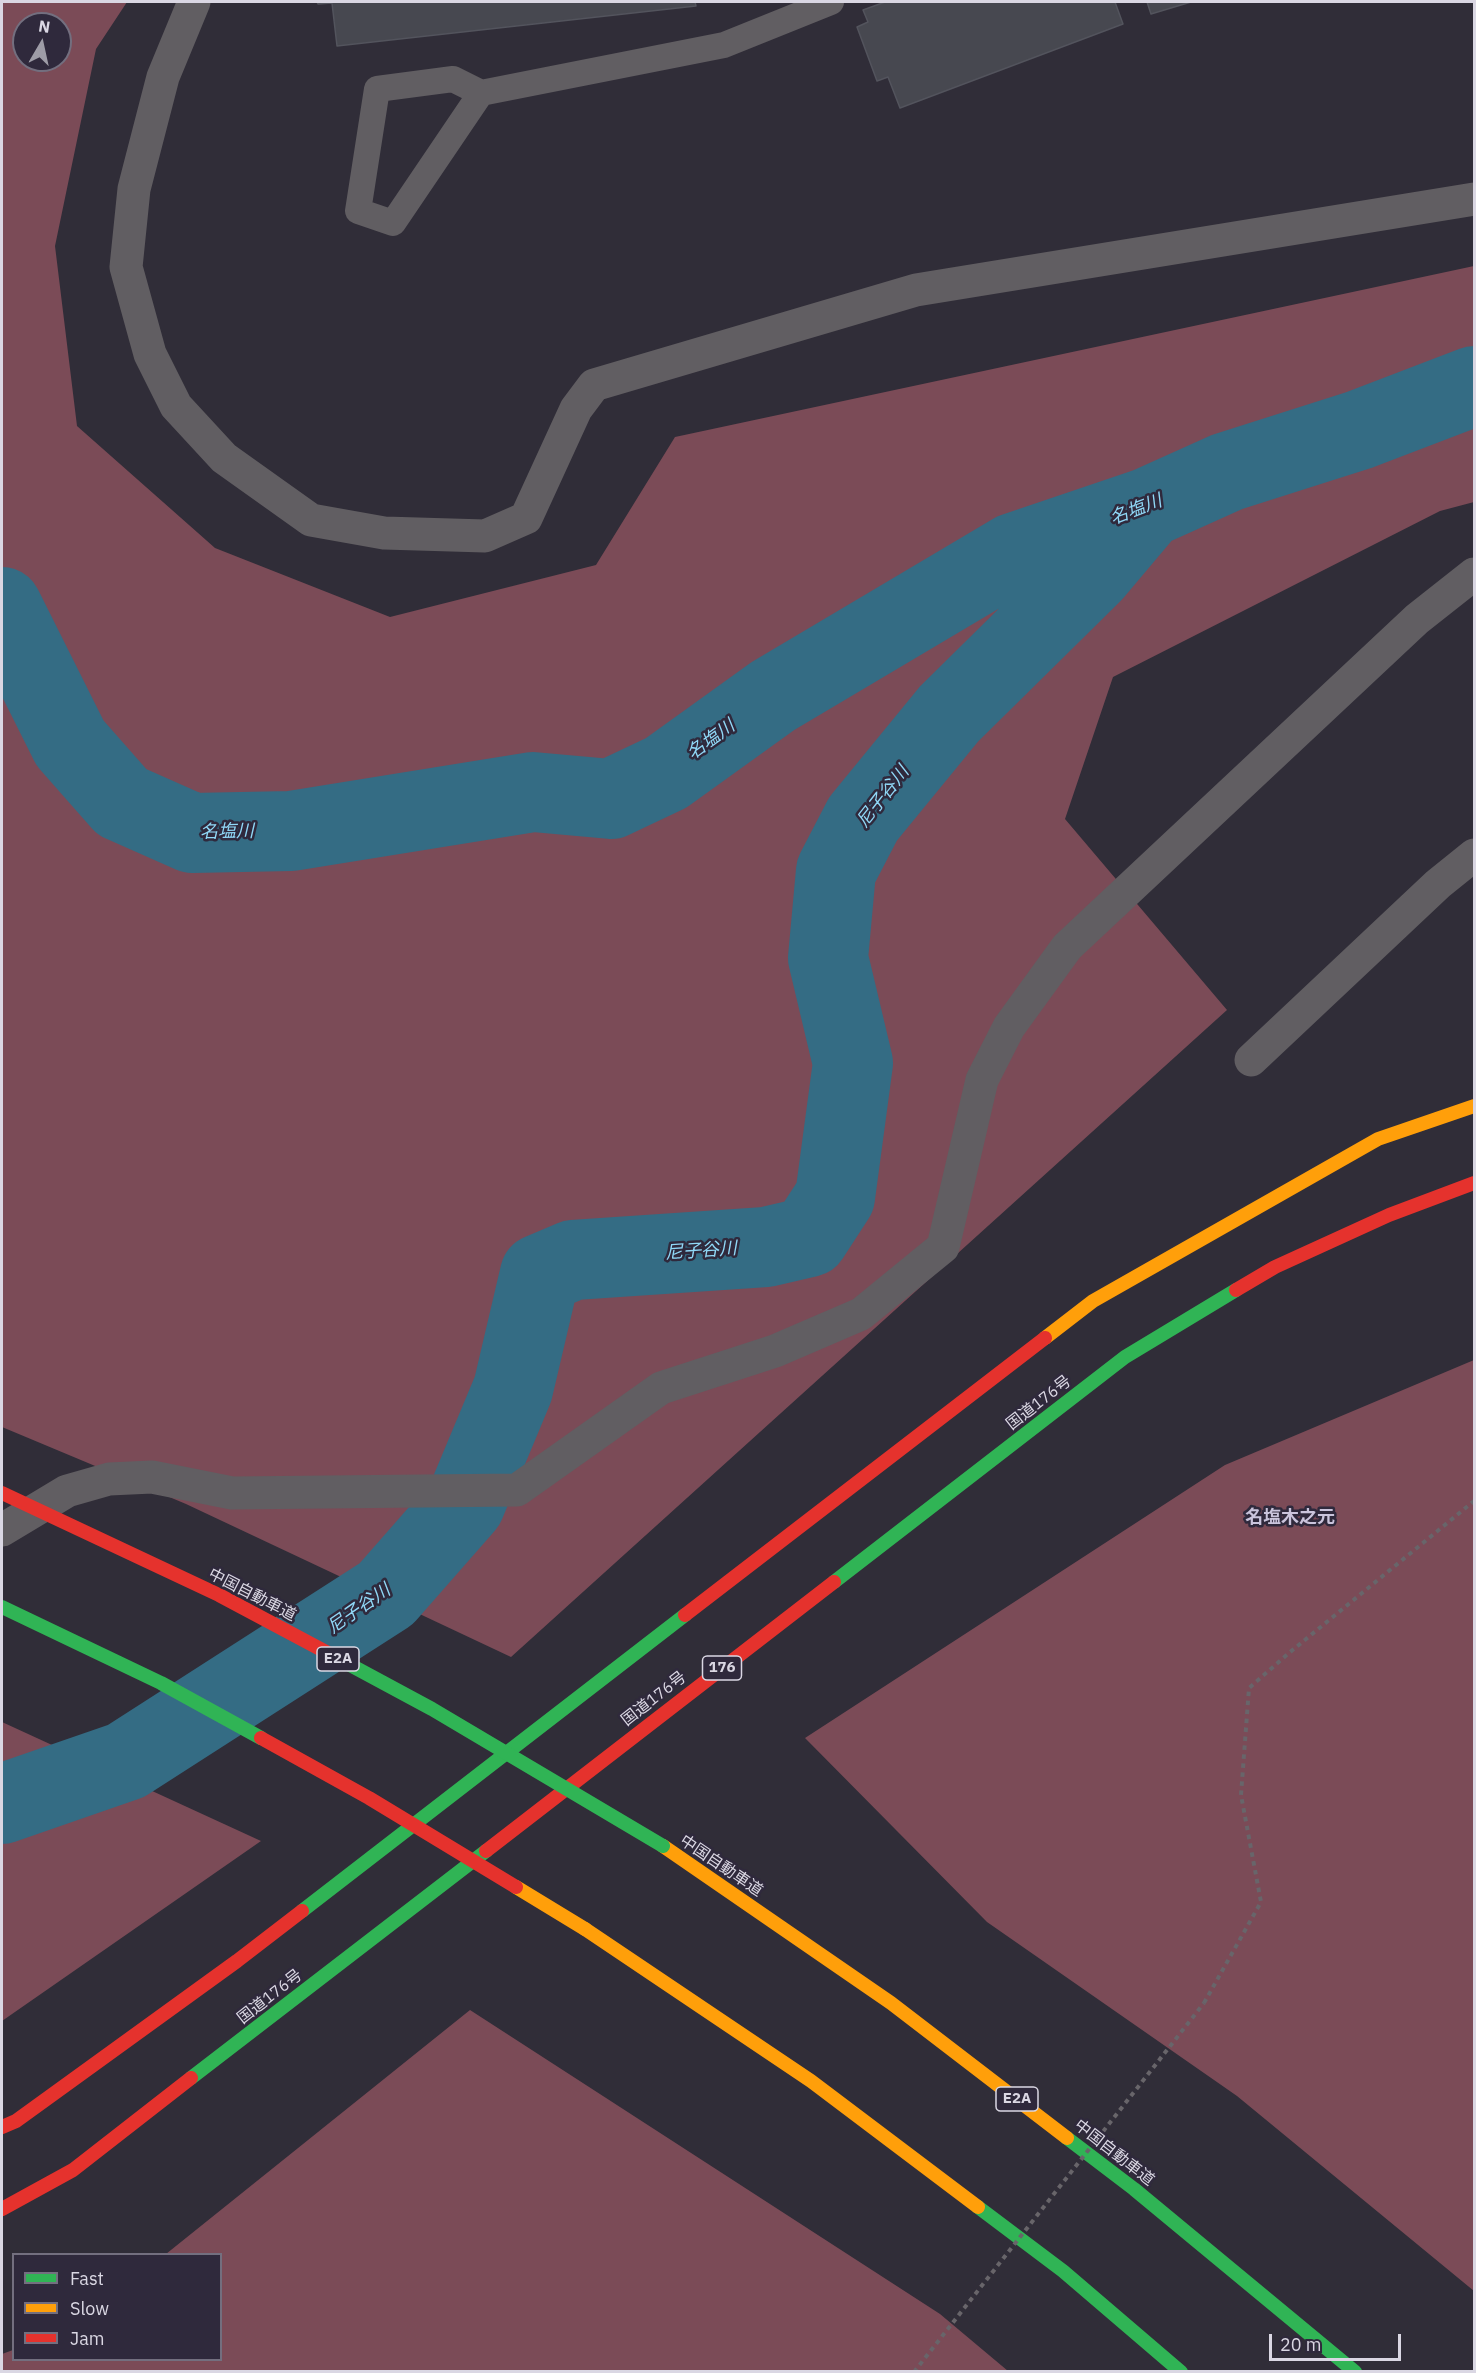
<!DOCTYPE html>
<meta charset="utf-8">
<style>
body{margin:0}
#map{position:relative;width:1476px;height:2373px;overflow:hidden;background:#302d38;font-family:"IBM Plex Sans",sans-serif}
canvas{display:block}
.frame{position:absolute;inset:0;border:3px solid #dad7e3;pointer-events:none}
.legend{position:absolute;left:12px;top:2253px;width:210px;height:108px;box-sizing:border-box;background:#2f293c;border:2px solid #736f7f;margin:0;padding:8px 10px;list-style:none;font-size:18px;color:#dad7e3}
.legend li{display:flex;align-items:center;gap:12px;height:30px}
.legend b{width:30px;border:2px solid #736f7f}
.north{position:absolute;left:12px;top:12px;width:60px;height:60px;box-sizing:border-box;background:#2f293c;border:2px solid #736f7f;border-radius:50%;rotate:9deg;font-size:16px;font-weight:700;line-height:24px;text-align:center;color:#dad7e3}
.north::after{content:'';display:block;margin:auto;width:21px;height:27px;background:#9e9ca7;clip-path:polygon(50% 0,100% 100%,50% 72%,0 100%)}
.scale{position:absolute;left:1269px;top:2334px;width:132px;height:27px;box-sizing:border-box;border:3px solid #dad7e3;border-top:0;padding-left:8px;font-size:18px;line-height:21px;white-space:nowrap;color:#dad7e3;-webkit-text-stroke:4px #2f293c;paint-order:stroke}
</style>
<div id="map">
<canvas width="1476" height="2373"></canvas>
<div class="frame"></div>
<ul class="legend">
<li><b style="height:8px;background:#30b455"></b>Fast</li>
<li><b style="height:8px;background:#ff9f0a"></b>Slow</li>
<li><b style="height:8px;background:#e5322d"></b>Jam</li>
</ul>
<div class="north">N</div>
<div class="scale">20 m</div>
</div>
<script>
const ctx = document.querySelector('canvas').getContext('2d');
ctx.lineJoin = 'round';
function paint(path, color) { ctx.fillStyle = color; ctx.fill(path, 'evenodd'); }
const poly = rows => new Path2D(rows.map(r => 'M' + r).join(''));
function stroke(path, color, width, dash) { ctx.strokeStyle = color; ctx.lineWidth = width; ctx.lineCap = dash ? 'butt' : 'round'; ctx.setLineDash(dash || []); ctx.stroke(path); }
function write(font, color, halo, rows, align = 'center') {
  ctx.font = font + ' "IBM Plex Sans","Noto Sans JP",sans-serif'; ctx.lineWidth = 5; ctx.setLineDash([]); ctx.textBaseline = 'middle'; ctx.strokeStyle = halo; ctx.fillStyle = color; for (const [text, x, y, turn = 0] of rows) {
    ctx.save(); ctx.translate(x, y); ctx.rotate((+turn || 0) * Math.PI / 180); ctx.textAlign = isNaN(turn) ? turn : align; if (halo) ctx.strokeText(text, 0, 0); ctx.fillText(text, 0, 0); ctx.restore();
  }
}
paint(poly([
 [2,2,127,2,96,49,55,246,77,426,215,548,390,617,596,565,675,437,1474,266,1474,502,1440,511,1113,677,1065,819,1227,1010,511,1657,186,1504,2,1427],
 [24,24,60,24,60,60,24,60],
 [1474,1360,1474,2291,1237,2096,987,1922,805,1738,1225,1465],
 [2,1722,261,1841,2,2021],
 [470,2010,940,2314,1008,2371,2,2371,2,2354,13,2350,14,2360,220,2360,220,2254,166,2254]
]), '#7b4b57');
stroke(poly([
 [2,607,70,743,122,802,192,833,291,831,533,792,611,799,666,773,773,696,1014,553,1147,508,1227,472,1359,430,1474,386],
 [2,1804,126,1761,386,1594,465,1504,513,1389,540,1274,573,1260,766,1247,809,1237,835,1197,853,1063,828,958,836,871,863,819,949,714,1093,572,1147,508]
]), '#346c84', 80);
const building = poly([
 [317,2,695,2,696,6,337,46,332,3,318,4,317,2],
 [885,2,1115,2,1123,24,900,108,888,77,877,81,857,27,868,22,863,10,885,2],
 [1147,2,1191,2,1151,14,1147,2]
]);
paint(building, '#474850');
stroke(building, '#53545d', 1.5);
stroke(poly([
 [1204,2003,1261,1902,1241,1795,1249,1688,1289,1653,1474,1501]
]), '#68656a', 4, [4.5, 4.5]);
stroke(poly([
 [481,93,393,223,358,211,377,89,453,79,481,93,724,45,831,2]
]), '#615e62', 26);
stroke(poly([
 [194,2,163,77,134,189,126,267,150,354,176,406,224,458,311,520,384,533,485,536,526,518,576,409,594,385,916,290,1474,199],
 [1251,1060,1438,884,1474,855],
 [2,1530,67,1491,109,1479,152,1477,232,1493,517,1490,661,1388,775,1351,861,1314,943,1247,982,1080,1009,1027,1067,947,1417,619,1474,574]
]), '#615e62', 33);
stroke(poly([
 [834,1582,1125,1357,1236,1290],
 [302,1911,685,1615],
 [191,2078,486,1851],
 [1067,2138,1134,2189,1355,2372],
 [978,2207,1063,2271,1181,2372]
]), '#30b455', 14);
stroke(poly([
 [1045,1338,1093,1301,1378,1139,1474,1106],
 [663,1846,891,2003,1067,2138],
 [585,1929,811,2081,978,2207]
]), '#ff9f0a', 14);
stroke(poly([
 [1236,1290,1275,1267,1389,1215,1474,1183],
 [685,1615,1045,1338],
 [486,1851,834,1582],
 [2,2127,16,2121,237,1961,302,1911],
 [2,2209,73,2170,191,2078]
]), '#e5322d', 14);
stroke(poly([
 [914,2372,1204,2003]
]), '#68656a', 4, [4.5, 4.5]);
stroke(poly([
 [2,1607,161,1683,261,1738],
 [341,1660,432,1709,663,1846]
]), '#30b455', 14);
stroke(poly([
 [516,1887,585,1929]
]), '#ff9f0a', 14);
stroke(poly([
 [2,1493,219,1595,341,1660],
 [261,1738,369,1798,516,1887]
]), '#e5322d', 14);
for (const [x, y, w] of [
 [338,1659,42],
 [722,1668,39],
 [1017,2099,42]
]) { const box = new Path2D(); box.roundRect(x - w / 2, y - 12, w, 24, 4.5); ctx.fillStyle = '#2f293c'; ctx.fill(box); stroke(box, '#dad7e3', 1.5); }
write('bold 15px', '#dad7e3', null, [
 ["E2A",338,1659],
 ["176",722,1668],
 ["E2A",1017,2099]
]);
write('16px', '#dad7e3', '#2f293c', [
 ["国道176号",1039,1403,-38],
 ["中国自動車道",252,1595,27],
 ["国道176号",654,1699,-38],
 ["中国自動車道",721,1866,34],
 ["国道176号",270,1997,-38],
 ["中国自動車道",1114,2153,38]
]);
write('italic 18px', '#90d8f7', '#2f293c', [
 ["名塩川",1136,510,-21],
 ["名塩川",711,740,-36],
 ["尼子谷川",883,797,-52],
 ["名塩川",227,832,-1],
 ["尼子谷川",701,1251,-4],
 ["尼子谷川",359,1609,-35]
]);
write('bold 18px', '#cac4dc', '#2f293c', [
 ["名塩木之元",1290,1518]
]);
</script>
